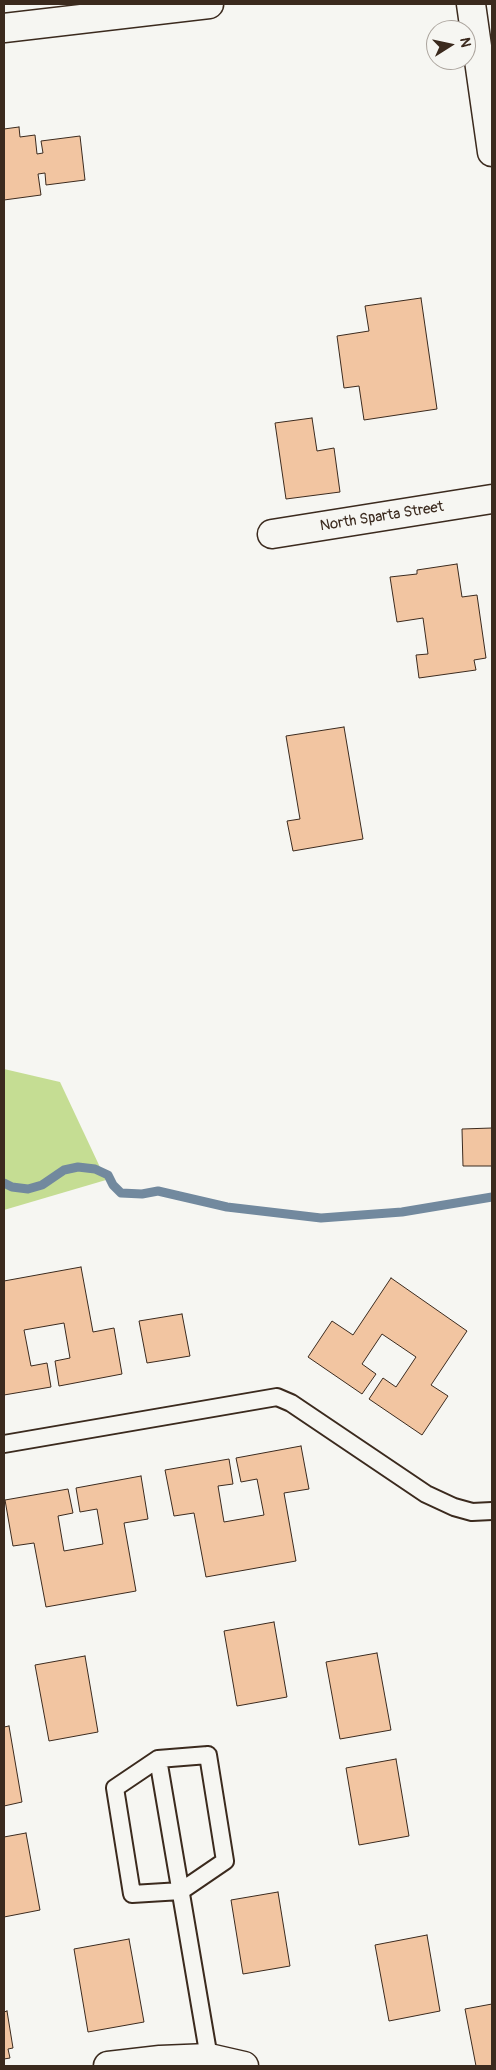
<!DOCTYPE html>
<style>
body{margin:0}
#map{position:relative;width:496px;height:2070px;overflow:hidden;background:#f6f6f2;font-family:Pangolin,sans-serif}
canvas{display:block}
.frame{position:absolute;inset:0;border:5px solid #3b2a1e;pointer-events:none}
.north{position:absolute;left:426px;top:20px;width:50px;height:50px;box-sizing:border-box;background:#f6f6f2;border:1px solid #aba49d;border-radius:50%;rotate:80deg;font-size:14px;font-weight:700;line-height:20px;text-align:center;color:#3b2a1e}
.north::after{content:'';display:block;margin:auto;width:18px;height:22px;background:#3b2a1e;clip-path:polygon(50% 0,100% 100%,50% 72%,0 100%)}
</style>
<div id="map">
<canvas width="496" height="2070"></canvas>
<div class="frame"></div>
<div class="north">N</div>
</div>
<script>
const ctx = document.querySelector('canvas').getContext('2d');
ctx.lineJoin = 'round';
function paint(path, color) { ctx.fillStyle = color; ctx.fill(path, 'evenodd'); }
const poly = rows => new Path2D(rows.map(r => 'M' + r).join(''));
function stroke(path, color, width, dash) { ctx.strokeStyle = color; ctx.lineWidth = width; ctx.lineCap = dash ? 'butt' : 'round'; ctx.setLineDash(dash || []); ctx.stroke(path); }
function write(font, color, halo, rows, align = 'center') {
  ctx.font = font + ' Pangolin,sans-serif'; ctx.lineWidth = 5; ctx.setLineDash([]); ctx.textBaseline = 'middle'; ctx.strokeStyle = halo; ctx.fillStyle = color; for (const [text, x, y, turn = 0] of rows) {
    ctx.save(); ctx.translate(x, y); ctx.rotate((+turn || 0) * Math.PI / 180); ctx.textAlign = isNaN(turn) ? turn : align; if (halo) ctx.strokeText(text, 0, 0); ctx.fillText(text, 0, 0); ctx.restore();
  }
}
paint(poly([
 [4,1069,60,1082,106,1180,4,1210]
]), '#c5dd93');
stroke(poly([
 [4,1183,12,1187,28,1189,42,1185,64,1170,78,1167,95,1169,108,1175,113,1185,121,1193,142,1194,158,1191,227,1207,321,1218,402,1212,492,1197]
]), '#72899e', 9);
const building = poly([
 [19,127,20,137,35,135,37,154,43,153,41,141,80,136,85,180,46,185,45,173,38,174,41,195,4,200,4,129,19,127],
 [421,298,437,409,364,420,359,386,344,388,337,336,369,331,365,306,421,298],
 [312,418,317,451,334,448,340,492,286,499,275,423,312,418],
 [457,564,462,597,477,595,486,658,474,660,476,670,419,678,416,655,428,654,423,618,397,622,390,577,417,574,417,570,457,564],
 [344,727,363,839,293,851,287,821,300,819,286,736,344,727],
 [492,1128,492,1166,463,1166,462,1129,492,1128],
 [81,1267,93,1332,114,1328,122,1374,59,1386,55,1361,70,1358,64,1323,24,1330,31,1366,47,1363,51,1387,4,1395,4,1281,81,1267],
 [391,1278,467,1331,431,1385,448,1396,422,1435,369,1399,383,1378,396,1387,416,1357,382,1334,362,1364,376,1374,362,1394,308,1357,332,1321,353,1335,391,1278],
 [182,1314,190,1356,147,1363,139,1321,182,1314],
 [301,1446,309,1489,284,1493,296,1561,206,1577,194,1513,174,1516,165,1470,229,1459,233,1484,218,1486,224,1522,264,1515,257,1479,241,1482,236,1458,301,1446],
 [141,1476,148,1519,124,1523,136,1591,46,1607,34,1543,13,1546,5,1500,68,1489,73,1513,58,1516,64,1551,103,1544,97,1509,80,1512,76,1488,141,1476],
 [274,1622,287,1697,237,1706,224,1631,274,1622],
 [377,1653,391,1730,340,1739,326,1662,377,1653],
 [85,1656,98,1732,49,1741,35,1665,85,1656],
 [9,1726,22,1802,4,1806,4,1727,9,1726],
 [396,1759,409,1836,359,1845,346,1768,396,1759],
 [26,1833,40,1910,4,1917,4,1837,26,1833],
 [278,1892,290,1966,243,1974,231,1900,278,1892],
 [427,1935,440,2011,389,2021,375,1945,427,1935],
 [129,1939,144,2022,88,2032,74,1949,129,1939],
 [492,2004,492,2066,476,2066,465,2009,492,2004],
 [7,2011,13,2048,8,2049,10,2058,4,2059,4,2012,7,2011]
]);
paint(building, '#f2c5a1');
stroke(building, '#3b2a1e', 1);
const service = poly([
 [4,1444,277,1397,291,1403,426,1494,454,1507,472,1512,492,1511],
 [208,1755,225,1861,181,1891,132,1894,115,1788,158,1759,208,1755],
 [158,1759,209,2058]
]);
const minor = poly([
 [471,4,492,152],
 [4,28,209,4],
 [272,534,492,499],
 [108,2066,160,2060,209,2058,244,2066]
]);
stroke(service, '#3b2a1e', 20);
stroke(minor, '#3b2a1e', 31);
stroke(service, '#f6f6f2', 16);
stroke(minor, '#f6f6f2', 28);
write('15px', '#3b2a1e', '#f6f6f2', [
 ["North Sparta Street",382,517,-9]
]);
</script>
